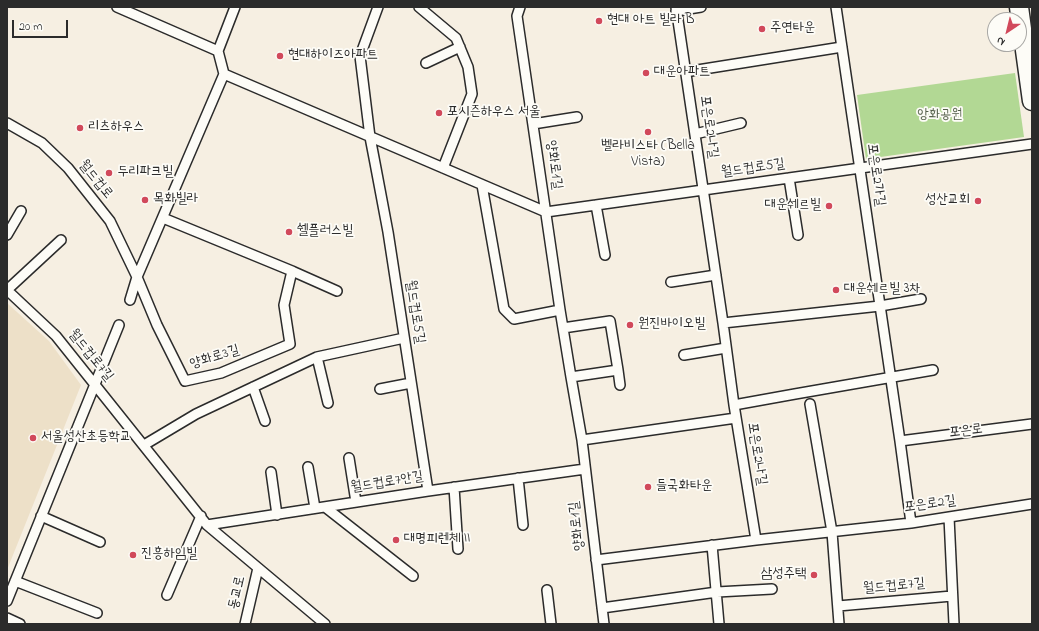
<!DOCTYPE html>
<meta charset="utf-8">
<style>
body{margin:0}
#map{position:relative;width:1039px;height:631px;overflow:hidden;background:#f6efe2;font-family:"Indie Flower",sans-serif}
canvas{display:block}
.frame{position:absolute;inset:0;border:8px solid #2b2b2b;pointer-events:none}
.north{position:absolute;left:987px;top:12px;width:40px;height:40px;box-sizing:border-box;background:#fdfcf7;border:1px solid #a9a8a5;border-radius:50%;rotate:215deg;font-size:11px;font-weight:700;line-height:16px;text-align:center;color:#2b2b2b}
.north::after{content:'';display:block;margin:auto;width:14px;height:18px;background:#d1495b;clip-path:polygon(50% 0,100% 100%,50% 72%,0 100%)}
.scale{position:absolute;left:12px;top:20px;width:56px;height:18px;box-sizing:border-box;border:2px solid #2b2b2b;border-top:0;padding-left:5px;font-size:12px;line-height:14px;white-space:nowrap;color:#2b2b2b;-webkit-text-stroke:3px #fdfcf7;paint-order:stroke}
</style>
<div id="map">
<canvas width="1039" height="631"></canvas>
<div class="frame"></div>
<div class="north">N</div>
<div class="scale">20 m</div>
</div>
<script>
const ctx = document.querySelector('canvas').getContext('2d');
ctx.lineJoin = 'round';
function paint(path, color) { ctx.fillStyle = color; ctx.fill(path, 'evenodd'); }
const poly = rows => new Path2D(rows.map(r => 'M' + r).join(''));
function stroke(path, color, width, dash) { ctx.strokeStyle = color; ctx.lineWidth = width; ctx.lineCap = dash ? 'butt' : 'round'; ctx.setLineDash(dash || []); ctx.stroke(path); }
function write(font, color, halo, rows, align = 'center') {
  ctx.font = font + ' "Indie Flower","Poor Story",sans-serif'; ctx.lineWidth = 3.5; ctx.setLineDash([]); ctx.textBaseline = 'middle'; ctx.strokeStyle = halo; ctx.fillStyle = color; for (const [text, x, y, turn = 0] of rows) {
    ctx.save(); ctx.translate(x, y); ctx.rotate((+turn || 0) * Math.PI / 180); ctx.textAlign = isNaN(turn) ? turn : align; if (halo) ctx.strokeText(text, 0, 0); ctx.fillText(text, 0, 0); ctx.restore();
  }
}
paint(poly([
 [7,303,49,341,81,385,7,570]
]), '#ede0c8');
paint(poly([
 [1015,73,1024,137,866,159,857,95]
]), '#b2d894');
const service = poly([
 [117,7,218,51],
 [378,7,360,56,370,137,375,163,388,232,428,491],
 [419,7,456,38,468,67,472,94,443,168],
 [520,7,517,16,560,310,571,377,582,440,604,624],
 [676,7,723,323,734,405,756,540],
 [836,7,900,441,911,523],
 [676,11,701,7],
 [426,63,460,47],
 [685,72,842,47],
 [224,74,546,212,1032,144],
 [7,123,42,143,68,168,110,221,137,277,157,325,185,381,221,373,290,344,284,305,292,271,163,218],
 [533,124,577,117],
 [695,134,741,123],
 [789,178,798,235],
 [482,185,504,309,514,319,560,310],
 [596,205,605,255],
 [7,235,21,211],
 [61,240,7,290,56,336,207,525,325,624],
 [292,271,337,291],
 [671,282,716,275],
 [130,300,137,277,224,74,218,51,235,7],
 [723,323,880,306,921,299],
 [563,328,610,321,618,370,571,377],
 [684,355,726,348],
 [317,357,328,403],
 [618,370,620,385],
 [253,387,265,421],
 [380,389,411,383],
 [810,404,832,532,839,624],
 [734,405,795,394,933,370],
 [582,440,736,418],
 [900,441,1032,424],
 [144,445,196,414,317,357,404,338],
 [349,458,356,502],
 [308,467,315,508],
 [271,472,277,515],
 [518,478,523,525],
 [454,487,458,549],
 [325,507,413,576],
 [41,516,100,542],
 [949,517,954,624],
 [207,525,428,491,585,469],
 [712,545,719,624],
 [596,560,756,540,911,523,1032,504],
 [15,581,97,613],
 [547,590,551,624],
 [167,595,201,516],
 [7,601,119,325],
 [838,606,952,596],
 [602,608,717,592,772,589],
 [7,618,20,624],
 [245,624,258,568]
]);
const minor = poly([
 [1019,7,1032,101]
]);
stroke(service, '#2b2b2b', 12);
stroke(minor, '#2b2b2b', 21);
stroke(service, '#fdfcf7', 9);
stroke(minor, '#fdfcf7', 18);
for (const [x, y, r, color] of [
 [599,21,4,"#d1495b"],
 [762,29,4,"#d1495b"],
 [280,56,4,"#d1495b"],
 [646,73,4,"#d1495b"],
 [439,113,4,"#d1495b"],
 [80,128,4,"#d1495b"],
 [648,132,4,"#d1495b"],
 [109,173,4,"#d1495b"],
 [145,200,4,"#d1495b"],
 [978,201,4,"#d1495b"],
 [829,206,4,"#d1495b"],
 [289,232,4,"#d1495b"],
 [836,290,4,"#d1495b"],
 [630,325,4,"#d1495b"],
 [33,438,4,"#d1495b"],
 [648,487,4,"#d1495b"],
 [396,540,4,"#d1495b"],
 [133,555,4,"#d1495b"],
 [814,575,4,"#d1495b"]
]) { const dot = new Path2D(); dot.arc(x, y, r, 0, 2 * Math.PI); ctx.fillStyle = color; ctx.fill(dot); stroke(dot, '#fdfcf7', 1.5); }
write('14px', '#2b2b2b', '#fdfcf7', [
 ["현대 아트 빌라 B",607,21],
 ["주연타운",770,29],
 ["현대하이즈아파트",288,56],
 ["대운아파트",654,73],
 ["포시즌하우스 서울",447,113],
 ["리츠하우스",88,128],
 ["벨라비스타 (Bella",648,147,"center"],
 ["Vista)",648,163,"center"],
 ["두리파크빌",117,173],
 ["목화빌라",153,200],
 ["성산교회",970,201,"right"],
 ["대운쉐르빌",821,206,"right"],
 ["쉘플러스빌",297,232],
 ["대운쉐르빌 3차",844,290],
 ["원진바이오빌",638,325],
 ["서울성산초등학교",41,438],
 ["들국화타운",656,487],
 ["대명피렌체 II",404,540],
 ["진흥하임빌",141,555],
 ["삼성주택",806,575,"right"]
], 'left');
write('14px', '#545f4a', '#fdfcf7', [
 ["앙화공원",940,116]
]);
write('14px', '#2b2b2b', '#fdfcf7', [
 ["포은로2나길",708,127,82],
 ["양화로1길",553,165,82],
 ["월드컵로5길",753,169,-8],
 ["포은로2가길",875,175,82],
 ["월드컵로",95,180,51],
 ["월드컵로5길",414,312,81],
 ["월드컵로7길",90,356,51],
 ["양화로3길",215,358,-17],
 ["포은로",966,432,-7],
 ["포은로2나길",756,454,81],
 ["월드컵로7안길",387,483,-9],
 ["포은로2길",930,505,-8],
 ["양화로1길",578,526,-97],
 ["월드컵로7길",894,587,-5],
 ["동교로",238,593,-77]
]);
</script>
